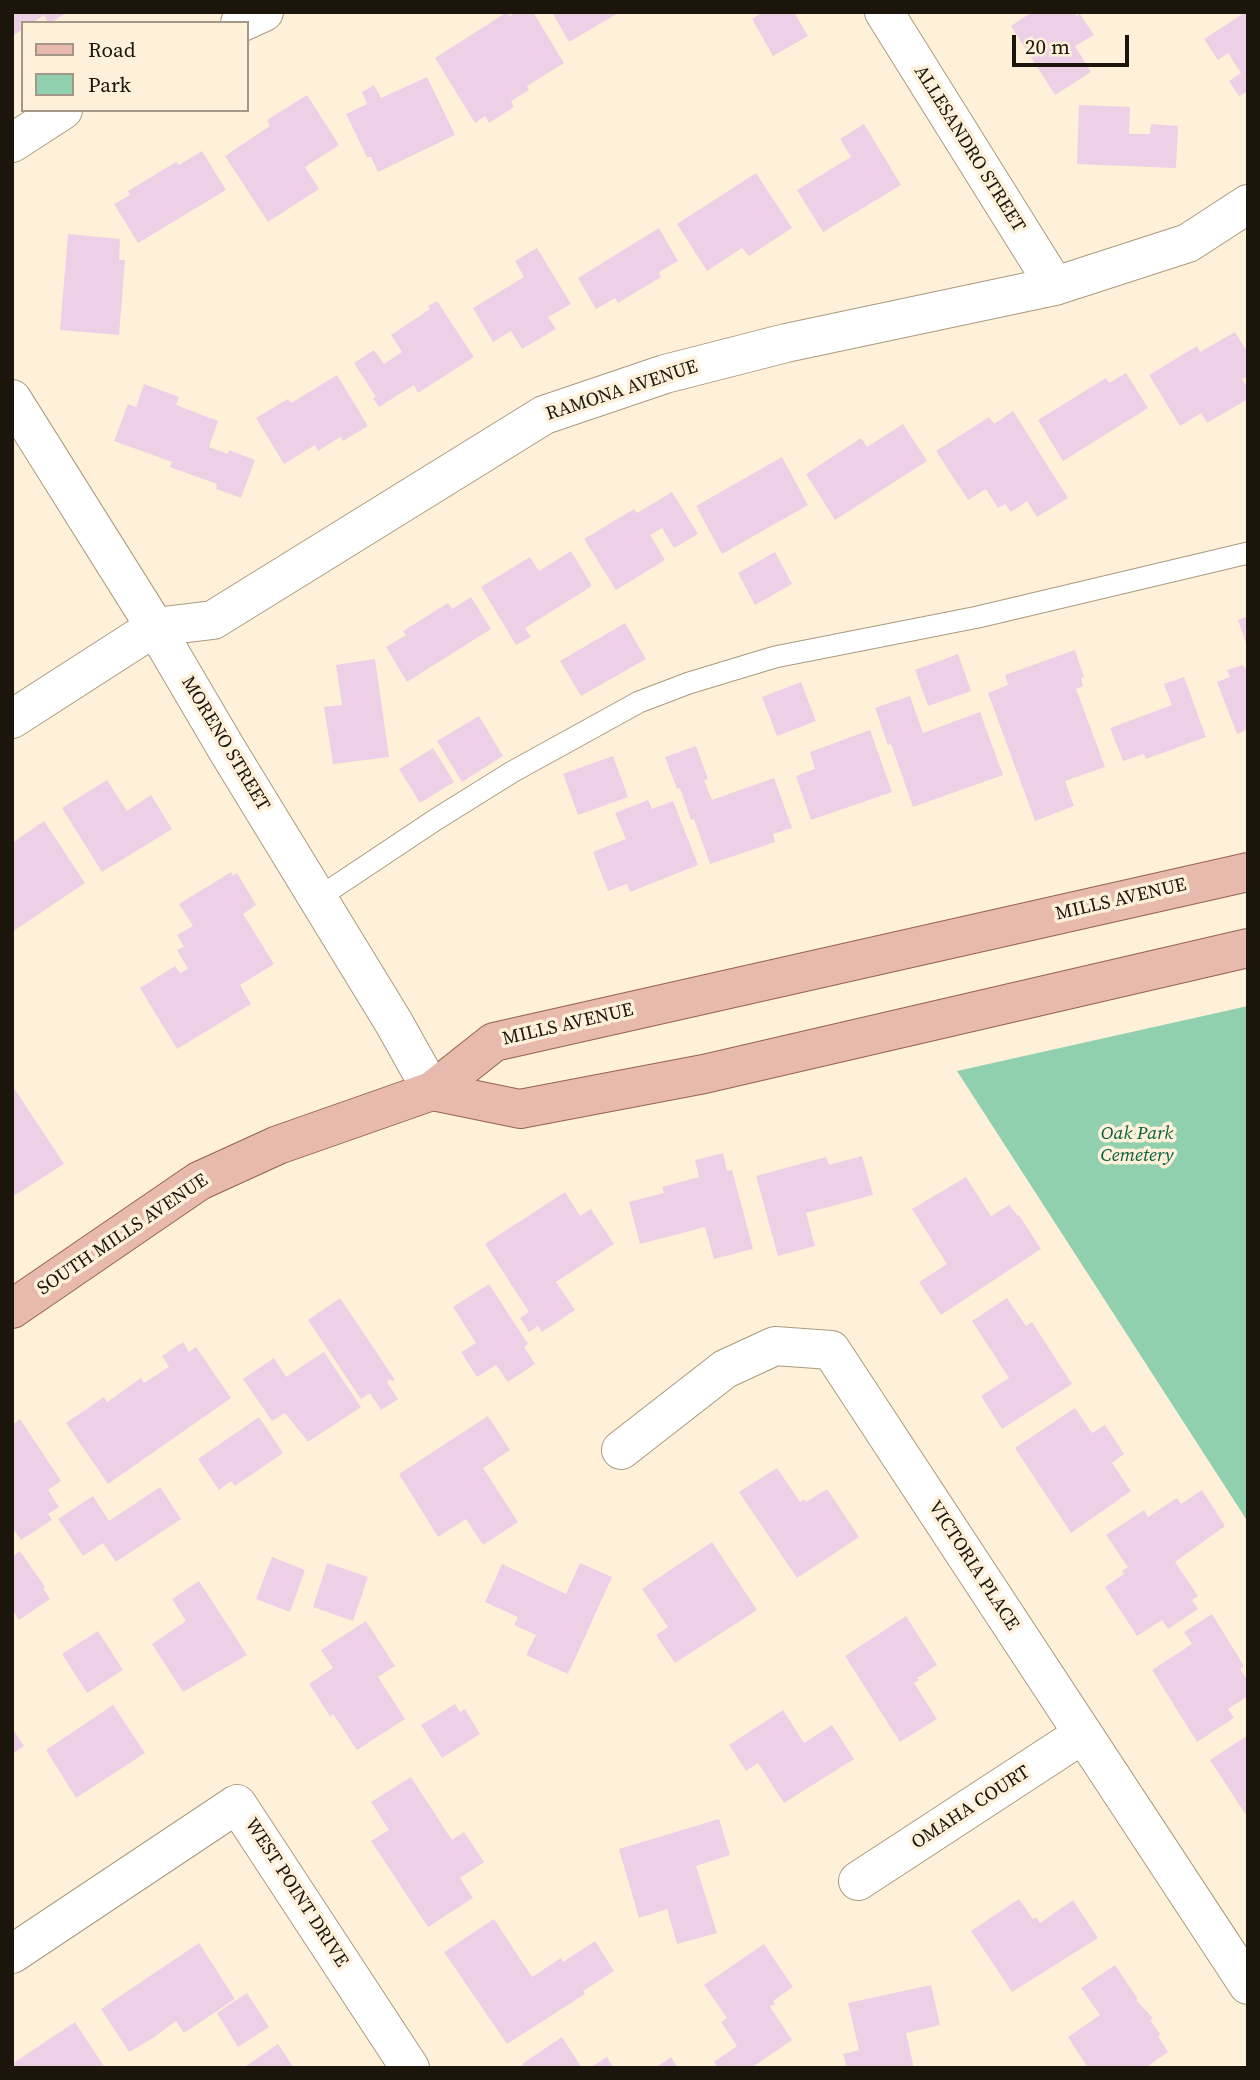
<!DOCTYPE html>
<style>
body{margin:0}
#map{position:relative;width:1260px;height:2080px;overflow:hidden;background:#fef0d9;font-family:"Source Serif 4",serif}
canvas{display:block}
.frame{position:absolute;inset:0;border:14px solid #1b150b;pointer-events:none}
.legend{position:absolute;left:21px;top:21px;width:228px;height:91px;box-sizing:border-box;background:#fef0d9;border:2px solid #a39887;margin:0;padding:9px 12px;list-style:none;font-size:21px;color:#1b150b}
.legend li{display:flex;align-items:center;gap:14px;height:35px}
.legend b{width:35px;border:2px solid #a39887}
.scale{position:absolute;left:1012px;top:35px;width:117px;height:32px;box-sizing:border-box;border:4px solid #1b150b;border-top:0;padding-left:9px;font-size:21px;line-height:24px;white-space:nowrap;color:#1b150b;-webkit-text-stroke:5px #fef0d9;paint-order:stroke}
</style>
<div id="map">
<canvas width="1260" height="2080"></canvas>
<div class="frame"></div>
<ul class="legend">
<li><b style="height:9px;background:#e7baad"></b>Road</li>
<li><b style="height:19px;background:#91d0af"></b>Park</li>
</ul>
<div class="scale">20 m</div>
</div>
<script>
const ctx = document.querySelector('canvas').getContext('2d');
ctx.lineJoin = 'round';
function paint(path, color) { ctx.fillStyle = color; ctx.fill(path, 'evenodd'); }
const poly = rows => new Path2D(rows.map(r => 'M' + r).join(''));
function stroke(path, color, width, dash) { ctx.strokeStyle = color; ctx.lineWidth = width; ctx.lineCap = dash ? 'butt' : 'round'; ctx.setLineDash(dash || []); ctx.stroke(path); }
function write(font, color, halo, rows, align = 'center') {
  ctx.font = font + ' "Source Serif 4",serif'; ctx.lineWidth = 7; ctx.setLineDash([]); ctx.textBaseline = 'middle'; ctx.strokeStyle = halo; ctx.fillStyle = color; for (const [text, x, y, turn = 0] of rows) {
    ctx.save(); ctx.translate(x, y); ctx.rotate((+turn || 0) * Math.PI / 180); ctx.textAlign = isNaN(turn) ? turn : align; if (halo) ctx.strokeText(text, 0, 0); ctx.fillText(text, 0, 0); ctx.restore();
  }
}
paint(poly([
 [1248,1006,1248,1522,957,1071]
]), '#91d0af');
paint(poly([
 [12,12,67,12,51,23,48,23,44,15,32,23,23,23,23,29,12,36],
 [507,12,510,16,516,12,533,12,564,63,527,86,529,90,511,101,514,107,489,123,485,116,475,123,435,58],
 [552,12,620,12,569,42],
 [763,12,794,12,808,36,773,56,752,19],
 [1032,12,1074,12,1076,16,1080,14,1094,35,1075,46,1091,72,1055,95,1011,26],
 [1246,12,1248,91,1239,96,1229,81,1241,73,1228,53,1218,60,1204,39],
 [427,77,455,135,378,172,371,157,367,157,346,114,367,104,362,92,374,85,381,98],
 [307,95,339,145,305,167,319,189,268,222,225,156,270,126,267,120],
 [1079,105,1130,107,1129,134,1150,134,1151,124,1178,126,1176,168,1077,164],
 [864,124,901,185,823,232,797,190,851,157,840,139],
 [202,151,226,190,138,243,114,204,130,195,128,191,176,162,179,165],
 [756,173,792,228,749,256,742,248,707,271,677,224],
 [659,228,678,261,659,272,661,277,618,303,615,298,596,309,578,278],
 [68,234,120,239,119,260,125,260,119,335,60,330],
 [537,248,571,304,548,317,556,329,522,349,511,331,493,342,473,308,524,277,515,261],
 [437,301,474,357,418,393,414,385,379,407,373,398,376,397,354,363,374,350,384,364,402,352,391,335,430,309,428,306],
 [1235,332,1248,353,1248,376,1242,379,1248,389,1248,399,1207,423,1201,413,1180,426,1149,375,1197,346,1200,352],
 [1126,373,1148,408,1063,461,1038,420,1106,378,1109,383],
 [337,375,368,426,343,441,340,437,318,451,315,445,284,464,256,418,288,399,291,403],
 [144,384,179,397,176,405,218,421,209,447,228,454,229,450,255,460,241,498,216,489,217,484,170,467,172,462,114,441,128,404,136,407],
 [1013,411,1068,498,1037,517,1027,501,1011,512,1005,504,998,508,986,489,968,500,936,451,989,417,994,424],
 [903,424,927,461,835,520,806,474,861,438,867,447],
 [782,457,808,505,722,554,696,506],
 [672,492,698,534,674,548,662,528,650,535,665,560,616,590,584,539,634,509,637,513],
 [571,551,592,586,525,628,531,637,516,645,481,587,530,557,539,571],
 [775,552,792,584,755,605,738,573],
 [471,597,491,629,407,682,386,647,406,635,403,631,448,603,452,609],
 [1248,616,1248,646,1247,646,1238,620],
 [625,623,646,659,581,696,560,661],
 [1075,650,1084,677,1081,678,1083,686,1076,689,1105,767,1065,781,1074,806,1035,821,988,693,1008,685,1005,675],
 [958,654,971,691,928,706,915,670],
 [375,659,389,757,333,764,324,707,342,705,336,665],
 [1243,665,1248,673,1248,729,1237,734,1217,682,1230,677,1227,670],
 [1184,677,1206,737,1146,759,1144,754,1123,761,1110,728,1172,705,1164,684],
 [801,682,816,721,777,736,762,697],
 [910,696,923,733,980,712,1003,775,913,807,891,744,888,745,875,708],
 [479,716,503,756,462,782,437,741],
 [870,730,892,792,811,820,796,776,815,769,810,752],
 [696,746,708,779,704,780,712,800,774,778,792,828,773,834,775,842,710,864,694,819,691,820,680,788,677,789,665,757],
 [433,748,454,782,420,803,399,769],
 [613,756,628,797,578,815,563,774],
 [107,780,127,811,151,795,172,829,102,872,62,808],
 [648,800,652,809,673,801,698,865,630,892,627,884,608,891,593,852,626,839,615,813],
 [44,821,85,883,12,932,12,843],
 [231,872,233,876,237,873,256,905,243,914,274,964,240,985,251,1004,177,1049,140,988,175,966,180,973,188,969,177,950,184,947,177,935,193,926,179,904],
 [12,1085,64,1164,12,1197],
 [723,1153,727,1171,732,1170,753,1249,714,1259,705,1227,640,1244,629,1202,664,1193,662,1187,699,1177,695,1160],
 [862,1156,873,1195,806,1213,815,1246,778,1256,756,1176,826,1157,829,1165],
 [966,1177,991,1216,1009,1205,1018,1216,1019,1215,1041,1249,941,1315,919,1282,947,1264,912,1209],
 [565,1192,580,1216,591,1209,614,1244,556,1282,575,1310,542,1332,538,1326,529,1332,520,1318,529,1312,485,1244],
 [489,1284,528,1344,524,1347,535,1364,508,1382,496,1365,477,1377,461,1352,476,1343,453,1307],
 [340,1298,395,1380,392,1381,390,1379,387,1382,398,1399,381,1410,370,1393,361,1399,308,1320],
 [1007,1298,1026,1326,1032,1322,1072,1384,1002,1429,981,1396,1009,1378,972,1321],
 [183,1342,189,1352,196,1347,231,1398,108,1484,66,1423,104,1397,107,1402,141,1378,144,1383,169,1367,162,1356],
 [324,1352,361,1407,308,1442,285,1413,272,1421,243,1379,274,1358,286,1377],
 [1075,1408,1092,1433,1105,1425,1124,1454,1112,1463,1131,1491,1071,1533,1015,1448],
 [488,1416,510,1450,483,1468,518,1522,483,1545,466,1519,438,1537,399,1474],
 [259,1417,283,1453,235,1486,231,1481,219,1490,198,1459],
 [20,1419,61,1481,48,1490,59,1507,48,1514,52,1520,21,1540,12,1527,12,1425],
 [777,1468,800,1502,804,1499,806,1502,827,1489,859,1537,797,1578,739,1492],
 [160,1487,181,1519,116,1562,103,1543,83,1556,58,1519,93,1496,109,1521],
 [1202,1490,1225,1526,1175,1562,1198,1596,1192,1600,1198,1609,1168,1629,1162,1620,1137,1636,1105,1587,1124,1574,1122,1571,1128,1567,1106,1535,1144,1510,1148,1517,1177,1498,1181,1504],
 [712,1542,757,1610,675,1663,656,1635,668,1627,642,1589],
 [20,1551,45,1587,43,1588,50,1599,19,1620,12,1609,12,1557],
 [272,1557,305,1570,290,1612,256,1599],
 [327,1563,368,1577,353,1621,313,1607],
 [580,1563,612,1577,568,1674,526,1655,536,1635,514,1625,518,1617,485,1602,502,1564,566,1594],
 [199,1581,247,1655,183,1692,152,1644,186,1621,172,1599],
 [1212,1614,1244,1666,1240,1669,1248,1681,1248,1696,1228,1709,1234,1718,1197,1742,1152,1670,1192,1644,1184,1632],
 [906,1616,937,1665,917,1678,919,1680,914,1683,937,1719,900,1742,845,1656],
 [366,1621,395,1666,378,1677,405,1719,357,1750,333,1714,330,1716,309,1684,333,1668,321,1650],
 [98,1631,123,1670,87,1693,62,1654],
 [455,1704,460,1712,465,1709,480,1734,442,1758,421,1725],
 [113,1705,145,1753,76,1798,46,1750],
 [783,1710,804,1743,832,1725,854,1759,784,1803,758,1763,746,1771,729,1745],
 [12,1728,24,1746,12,1754],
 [1245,1737,1248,1741,1248,1818,1210,1760],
 [411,1777,452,1840,464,1832,484,1862,460,1878,473,1898,428,1927,371,1841,389,1830,371,1802],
 [719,1819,730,1855,696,1866,717,1933,677,1944,667,1909,639,1918,619,1849],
 [1019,1899,1033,1919,1036,1917,1040,1923,1073,1900,1098,1938,1012,1992,971,1931],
 [494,1919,532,1977,561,1958,563,1962,595,1941,614,1971,583,1991,585,1994,507,2044,444,1952],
 [199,1943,235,1999,184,2033,176,2021,153,2038,129,2052,101,2009],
 [764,1944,793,1987,773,2001,775,2004,770,2007,792,2040,751,2068,718,2068,714,2062,737,2046,721,2022,727,2018,704,1985],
 [1115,1965,1138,1999,1136,2000,1153,2018,1150,2020,1160,2034,1158,2036,1168,2052,1145,2068,1088,2068,1068,2037,1100,2015,1081,1988],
 [931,1985,940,2025,906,2033,914,2068,847,2068,843,2054,859,2050,848,2003],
 [247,1993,269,2027,238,2047,217,2013],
 [75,2022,105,2068,12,2068,12,2064],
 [562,2037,582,2068,524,2068,522,2064],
 [278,2044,294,2068,247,2068,246,2066],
 [607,2057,614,2068,590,2068],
 [671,2057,678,2068,655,2068]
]), '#edd0e5');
const service = poly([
 [318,898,435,820,512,772,639,702,689,683,775,657,978,617,1248,553]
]);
const minor = poly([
 [884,12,1055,286],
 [240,23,264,12],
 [12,143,63,110],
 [12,719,155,627,213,620,544,415,665,374,786,343,1055,286,1188,243,1248,204],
 [621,1450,725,1369,775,1346,831,1350,1248,1985],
 [858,1881,1083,1734],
 [12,1954,237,1804,410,2068]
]);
const tertiary = poly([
 [12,399,155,627,226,748,394,1023,432,1091]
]);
const primary = poly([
 [432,1091,520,1109,704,1074,1248,948],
 [12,1309,199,1181,278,1145,432,1091,494,1042,1248,872]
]);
stroke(service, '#aa9a7f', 23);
stroke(minor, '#aa9a7f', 40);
stroke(tertiary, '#aa9a7f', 40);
stroke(primary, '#956251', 40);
stroke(service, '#fff', 21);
stroke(minor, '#fff', 38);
stroke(tertiary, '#fff', 38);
stroke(primary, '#e7baad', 38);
write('19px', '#1b150b', '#fef0d9', [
 ["ALLESANDRO STREET",969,149,58],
 ["RAMONA AVENUE",622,391,-18],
 ["MORENO STREET",225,744,59],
 ["MILLS AVENUE",1121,900,-13],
 ["MILLS AVENUE",568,1025,-13],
 ["SOUTH MILLS AVENUE",123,1235,-34],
 ["VICTORIA PLACE",973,1566,57],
 ["OMAHA COURT",971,1808,-33],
 ["WEST POINT DRIVE",296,1893,57]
]);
write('italic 19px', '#05603f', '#fef0d9', [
 ["Oak Park",1137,1134],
 ["Cemetery",1137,1156]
]);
</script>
